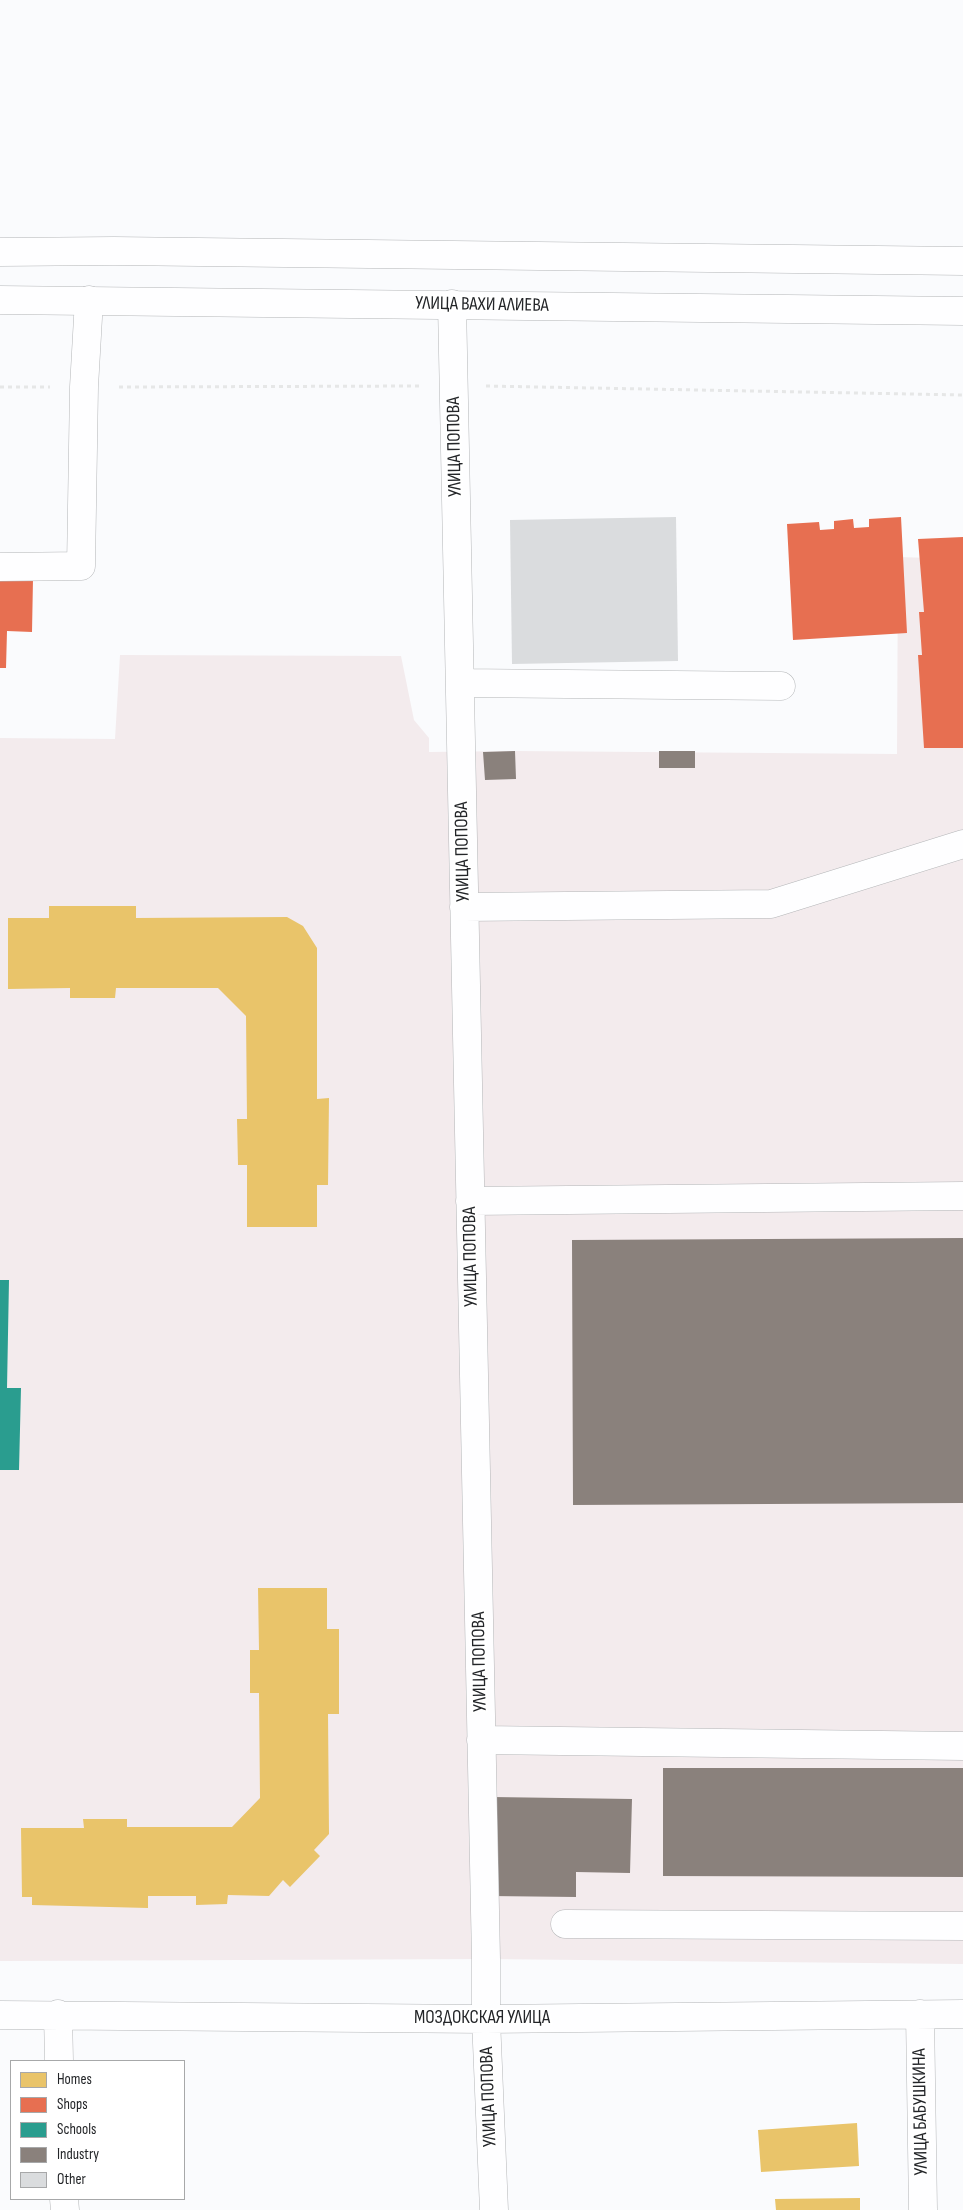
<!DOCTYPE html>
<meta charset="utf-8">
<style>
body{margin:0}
#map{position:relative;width:963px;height:2210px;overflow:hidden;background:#fafbfd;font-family:"Sofia Sans Condensed",sans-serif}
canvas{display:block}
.legend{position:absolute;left:10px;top:2060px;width:175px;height:140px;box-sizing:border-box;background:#fff;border:1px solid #a7a8a9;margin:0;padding:6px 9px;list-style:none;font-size:15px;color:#232528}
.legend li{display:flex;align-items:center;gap:10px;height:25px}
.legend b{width:25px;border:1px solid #a7a8a9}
</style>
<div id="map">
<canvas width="963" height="2210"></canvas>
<ul class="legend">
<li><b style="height:14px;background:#e9c46a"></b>Homes</li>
<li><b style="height:14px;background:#e76f51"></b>Shops</li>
<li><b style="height:14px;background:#2a9d8f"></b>Schools</li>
<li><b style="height:14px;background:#8a817c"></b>Industry</li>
<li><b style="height:14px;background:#dadcde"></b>Other</li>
</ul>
</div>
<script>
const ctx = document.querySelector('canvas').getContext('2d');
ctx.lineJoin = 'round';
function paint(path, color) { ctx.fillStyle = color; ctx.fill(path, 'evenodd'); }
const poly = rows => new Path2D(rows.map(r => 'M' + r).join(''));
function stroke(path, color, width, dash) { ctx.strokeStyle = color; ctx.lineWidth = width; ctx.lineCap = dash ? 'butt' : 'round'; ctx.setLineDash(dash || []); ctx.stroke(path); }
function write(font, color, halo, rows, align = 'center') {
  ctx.font = font + ' "Sofia Sans Condensed",sans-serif'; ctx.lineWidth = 5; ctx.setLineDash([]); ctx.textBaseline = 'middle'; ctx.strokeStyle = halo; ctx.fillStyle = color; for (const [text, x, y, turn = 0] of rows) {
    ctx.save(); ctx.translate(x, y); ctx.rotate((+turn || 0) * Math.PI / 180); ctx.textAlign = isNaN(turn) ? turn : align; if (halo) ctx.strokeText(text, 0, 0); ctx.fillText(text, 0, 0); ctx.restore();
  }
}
paint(poly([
 [898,557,963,559,963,1964,486,1959,0,1961,0,738,115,739,120,655,401,656,414,720,429,738,429,752,515,751,897,754]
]), '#f3ebed');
paint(poly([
 [49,906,136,906,136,918,287,917,303,926,317,948,317,1099,329,1098,328,1185,317,1185,317,1227,247,1227,247,1165,238,1165,237,1119,247,1119,246,1016,218,988,116,988,115,998,70,998,70,988,8,989,8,918,49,918],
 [258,1588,327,1588,327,1629,339,1629,339,1714,328,1714,329,1834,314,1850,320,1856,290,1887,283,1880,269,1896,228,1895,227,1904,196,1905,196,1896,148,1896,148,1908,32,1905,32,1897,22,1897,21,1828,84,1828,83,1819,127,1819,127,1827,232,1827,260,1798,259,1693,250,1693,250,1650,259,1650],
 [857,2123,859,2166,761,2172,758,2130],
 [860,2198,860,2210,776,2210,775,2199]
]), '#e9c46a');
paint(poly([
 [901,517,907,633,793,640,787,524,819,522,820,530,834,529,834,521,853,519,854,528,869,527,869,519],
 [963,537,963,748,924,748,918,655,922,655,919,612,924,612,918,539],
 [0,578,33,579,32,632,7,631,6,668,0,668]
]), '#e76f51');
paint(poly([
 [0,1280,9,1280,7,1388,21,1388,19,1470,0,1470]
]), '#2a9d8f');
paint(poly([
 [515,751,516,779,485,780,483,752],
 [659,751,695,751,695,768,659,768],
 [963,1238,963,1503,573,1505,572,1240],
 [663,1768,963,1768,963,1877,663,1876],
 [492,1797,632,1799,630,1873,576,1872,576,1897,490,1896]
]), '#8a817c');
paint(poly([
 [676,517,678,661,512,664,510,520]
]), '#dadcde');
const minor = poly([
 [452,304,486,1959,486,2019,494,2210],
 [0,567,81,566,84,387,89,300],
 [460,683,781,686],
 [464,907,771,904,963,844],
 [470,1201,963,1196],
 [481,1740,963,1746],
 [565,1924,963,1926],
 [58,2014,59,2061],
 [920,2014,923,2210],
 [0,2015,486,2019,963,2014],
 [64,2199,65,2210]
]);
const major = poly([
 [0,252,114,251,963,261],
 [0,300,963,311]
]);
stroke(minor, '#b4b6b8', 29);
stroke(major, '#b4b6b8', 29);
stroke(poly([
 [486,386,963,395],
 [0,387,50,387],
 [119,387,420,386]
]), '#e6e7e7', 3, [4, 4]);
stroke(minor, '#fefeff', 28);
stroke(major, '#fefeff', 28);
write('19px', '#232528', '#fff', [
 ["УЛИЦА ВАХИ АЛИЕВА",482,305,1],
 ["УЛИЦА ПОПОВА",455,447,-91],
 ["УЛИЦА ПОПОВА",463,852,-91],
 ["УЛИЦА ПОПОВА",471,1257,-91],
 ["УЛИЦА ПОПОВА",480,1662,-91],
 ["МОЗДОКСКАЯ УЛИЦА",482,2018],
 ["УЛИЦА ПОПОВА",489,2097,-92],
 ["УЛИЦА БАБУШКИНА",921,2112,-91]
]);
</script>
